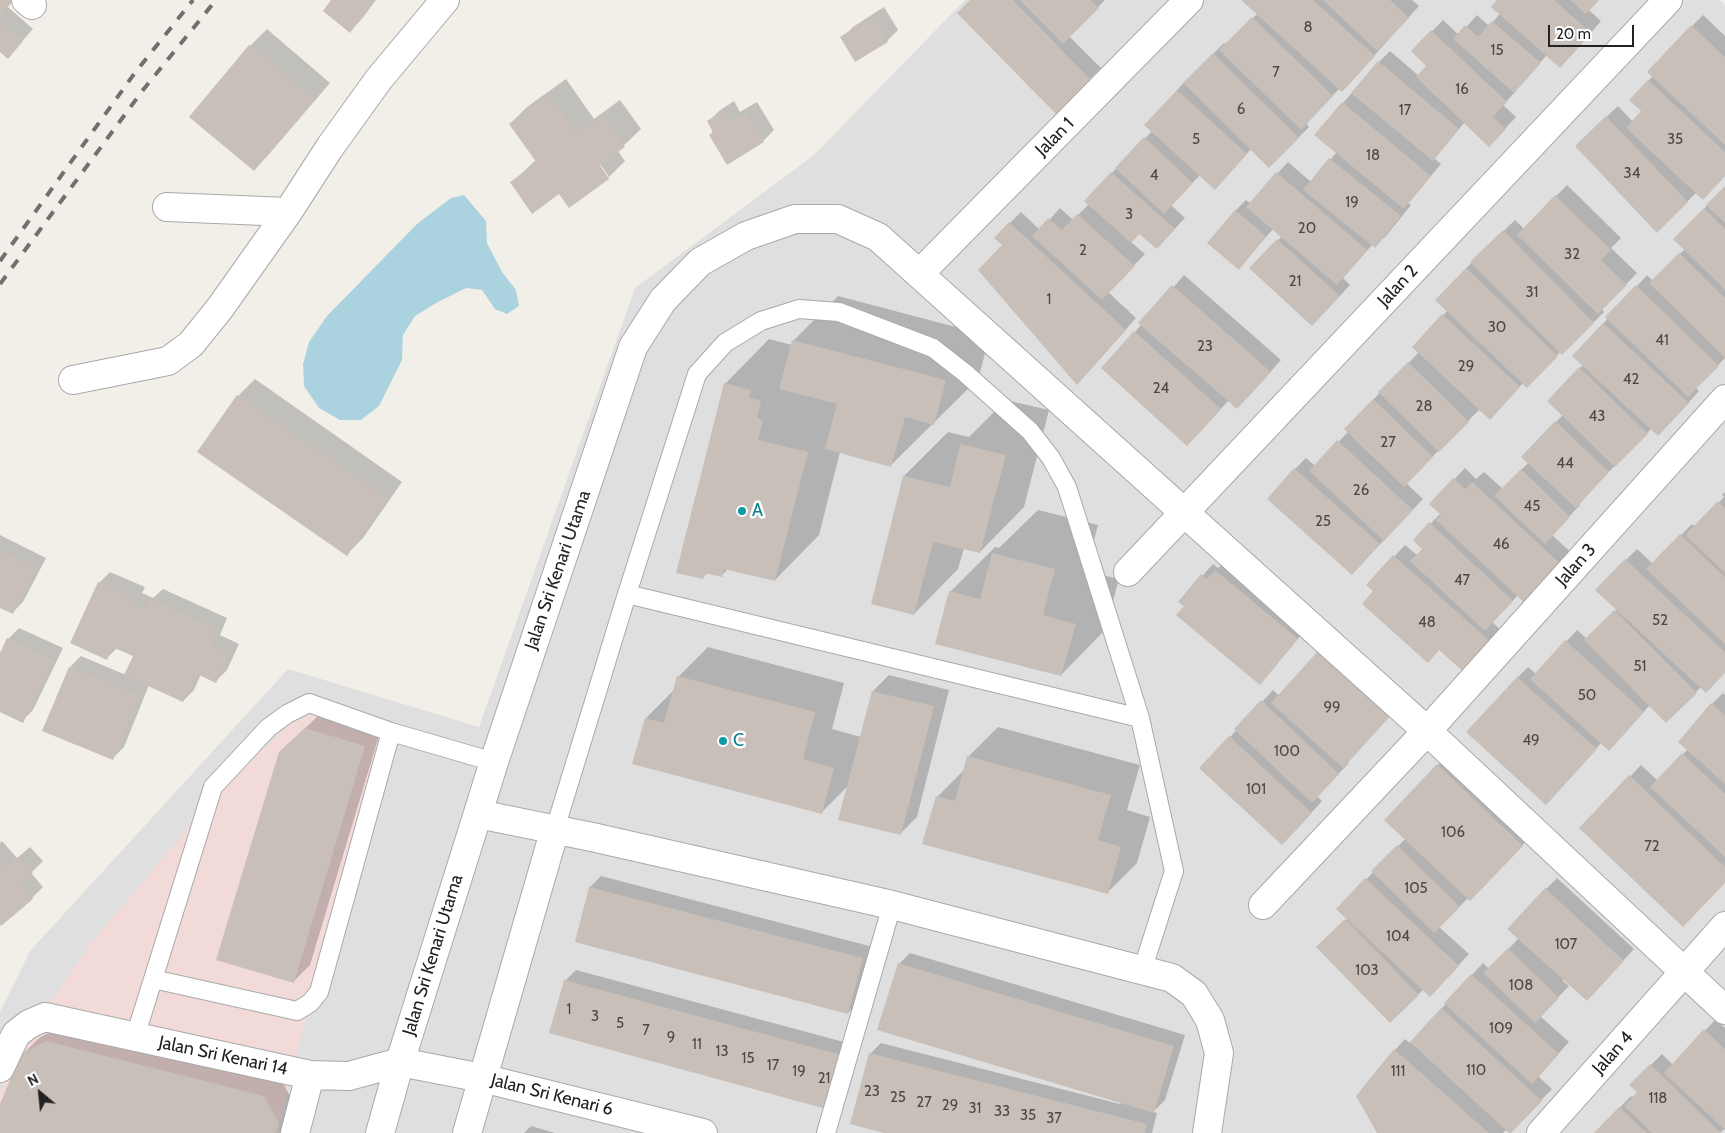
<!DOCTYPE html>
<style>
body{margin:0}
#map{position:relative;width:1725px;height:1133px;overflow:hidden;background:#f2efe9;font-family:Cabin,sans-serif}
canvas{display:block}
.north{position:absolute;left:15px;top:1068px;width:50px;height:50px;-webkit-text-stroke:4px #fff;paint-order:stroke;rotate:332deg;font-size:14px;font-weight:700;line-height:20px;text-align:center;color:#222}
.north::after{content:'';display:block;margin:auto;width:18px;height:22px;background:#222;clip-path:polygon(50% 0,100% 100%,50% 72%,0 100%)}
.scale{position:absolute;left:1548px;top:25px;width:86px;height:22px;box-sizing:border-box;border:2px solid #222;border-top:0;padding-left:6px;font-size:15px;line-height:18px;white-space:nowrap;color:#222;-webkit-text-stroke:4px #fff;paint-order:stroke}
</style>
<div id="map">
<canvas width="1725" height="1133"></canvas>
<div class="north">N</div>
<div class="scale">20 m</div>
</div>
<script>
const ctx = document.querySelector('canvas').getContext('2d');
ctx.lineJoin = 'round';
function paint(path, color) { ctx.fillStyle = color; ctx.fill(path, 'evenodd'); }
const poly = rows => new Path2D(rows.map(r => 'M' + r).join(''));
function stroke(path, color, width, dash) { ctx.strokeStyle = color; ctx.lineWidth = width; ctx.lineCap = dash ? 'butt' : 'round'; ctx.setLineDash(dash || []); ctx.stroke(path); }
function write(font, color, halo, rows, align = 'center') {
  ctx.font = font + ' Cabin,sans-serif'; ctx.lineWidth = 5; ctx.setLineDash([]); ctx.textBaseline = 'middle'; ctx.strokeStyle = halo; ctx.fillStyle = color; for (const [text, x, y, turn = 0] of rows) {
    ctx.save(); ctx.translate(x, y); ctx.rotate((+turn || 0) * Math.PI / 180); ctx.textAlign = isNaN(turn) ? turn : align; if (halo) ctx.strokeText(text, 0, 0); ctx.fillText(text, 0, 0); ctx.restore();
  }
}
paint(poly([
 [965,0,1719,0,1725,5,1725,1133,0,1133,0,1012,30,951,288,669,479,727,635,288,814,155]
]), '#e0dfdf');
paint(poly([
 [307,709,381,736,289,1081,278,1133,0,1133,0,1092,26,1037,92,942,227,782]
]), '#f2dad9');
paint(poly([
 [464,195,486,221,487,243,502,272,516,290,519,306,507,314,495,309,482,290,466,288,436,303,415,316,403,335,402,360,379,406,361,420,340,420,319,408,304,386,303,364,309,342,327,316,417,224,451,198]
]), '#aad3df');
paint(poly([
 [0,0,33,29,8,57,0,50],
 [333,0,376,0,361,20,350,31],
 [972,0,1105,0,1069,36,1101,68,1056,112],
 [1243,0,1412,0,1419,6,1353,79,1340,88,1306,123,1309,127,1269,167,1251,149,1225,177,1200,175,1171,205,1185,218,1168,236,1140,233,1131,242,1145,254,1108,292,1136,318,1088,372,1004,245,1010,223,1021,212,1040,230,1060,208,1073,220,1089,204,1112,173,1152,131,1177,90,1224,43,1227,45,1258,13],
 [1498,0,1598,0,1589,10,1601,21,1571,56,1547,55,1516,89,1517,90,1503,105,1516,117,1500,134,1465,122,1434,158,1441,164,1408,203,1411,205,1386,236,1375,246,1372,245,1343,278,1350,285,1323,314,1251,268,1282,236,1273,229,1239,268,1235,211,1246,200,1250,203,1288,162,1311,182,1337,152,1343,103,1379,62,1390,51,1419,76,1428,66,1413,51,1443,20,1459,35,1477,15,1489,26,1500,14],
 [884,7,898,30,887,41,842,38,853,27],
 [1703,15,1725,36,1725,176,1697,192,1657,231,1587,135,1618,106,1633,122,1643,111,1630,100,1653,76,1692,26],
 [267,29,330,83,270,153,254,170,190,116,250,46],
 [566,79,594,119,620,100,641,129,618,151,625,161,608,178,569,206,560,193,511,183,536,160,510,124,527,107],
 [597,159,609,177,606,177,595,161],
 [734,101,740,112,757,102,774,130,763,141,727,163,708,122,719,111],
 [1567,185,1621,238,1611,248,1637,273,1602,309,1604,312,1562,354,1560,352,1527,386,1523,383,1501,407,1480,409,1406,483,1423,499,1352,574,1295,469,1306,458,1315,466,1348,432,1345,429,1419,352,1414,346,1448,310,1437,300,1472,262,1515,220,1524,229],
 [1725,187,1725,358,1696,388,1699,391,1669,424,1652,428,1578,503,1580,505,1552,535,1576,557,1518,595,1492,622,1502,631,1476,660,1440,649,1428,661,1374,591,1368,585,1405,545,1417,555,1424,549,1415,540,1441,513,1431,504,1465,468,1476,479,1484,472,1503,489,1529,462,1556,422,1563,415,1548,401,1583,365,1574,356,1647,275,1653,281,1685,249,1675,239],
 [1184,275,1281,360,1248,397,1229,400,1198,434,1135,332],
 [838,296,990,336,978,379,891,465,840,452,819,535,775,580,729,568,722,575,708,572,702,578,725,384,769,339,792,345,794,340],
 [255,379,402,482,363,538,347,554,199,451,238,396],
 [1006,400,1049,410,1024,507,980,552,964,548,958,569,914,614,904,476,948,432,969,437],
 [1725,492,1725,672,1701,687,1666,721,1650,705,1620,738,1602,742,1557,792,1517,678,1528,667,1536,674,1577,630,1587,639,1617,609,1626,560,1637,549,1653,564,1692,524,1695,527,1724,497,1722,495],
 [1038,510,1098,525,1086,571,1119,579,1105,630,1061,675,950,592,995,547,999,548],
 [0,535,46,558,23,602,12,613,0,607],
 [1227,560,1308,627,1260,683,1180,601,1213,564,1218,568],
 [110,572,145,587,142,593,153,598,163,589,227,618,220,635,239,644,227,670,216,681,201,674,194,690,183,701,149,685,124,747,113,758,70,667,81,656,126,675,135,656,117,648,106,659,99,583],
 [19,628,63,648,33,710,22,721,0,711,0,656,8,639],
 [708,647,844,683,832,729,861,737,873,691,889,675,949,690,917,817,900,834,848,786,822,812,646,718,674,690,678,677],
 [1273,690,1349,763,1317,796,1322,801,1293,833,1230,737],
 [1723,693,1725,695,1725,882,1581,828,1641,765,1658,781,1688,749,1712,704],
 [322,712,381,729,310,965,293,982,297,736],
 [998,727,1140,765,1127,810,1150,817,1137,863,1107,893,937,797,965,769,968,757],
 [1449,754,1533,834,1481,889,1468,898,1439,927,1469,954,1441,984,1424,989,1390,1021,1318,947,1348,918,1338,909,1406,838,1438,765],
 [2,841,17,858,30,847,43,861,31,873,43,887,32,898,0,922,0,843],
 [601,876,873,947,859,1002,848,1013,576,942,590,887],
 [1557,878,1634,949,1598,988,1564,979,1563,981,1569,986,1540,1016,1569,1042,1538,1076,1552,1089,1521,1121,1507,1129,1503,1133,1378,1133,1395,1050,1405,1039,1410,1043,1483,963,1489,969,1519,938,1546,889],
 [910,953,1185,1035,1165,1100,1153,1112,1157,1113,1152,1133,889,1133,870,1054,881,1043,1120,1104,1121,1101,899,964],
 [576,970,855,1045,829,1108,565,981],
 [1716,1019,1725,1028,1725,1129,1719,1133,1595,1133,1631,1096,1633,1098,1639,1092,1631,1085,1662,1054,1673,1065],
 [64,1025,281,1079,295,1106,286,1133,0,1132,0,1107,22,1055,39,1038],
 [531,1126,555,1133,524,1133]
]), '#0003');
paint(poly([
 [0,0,14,0,0,16],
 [331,0,375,0,350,33,323,11],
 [970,0,1013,0,1091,80,1056,114,957,13],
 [1020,0,1090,0,1099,8,1063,44],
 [1241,0,1313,0,1375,56,1342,92],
 [1323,0,1390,0,1409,18,1377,51],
 [1497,0,1554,0,1591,33,1560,68,1491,7],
 [1570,0,1599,0,1586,14],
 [873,17,888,42,855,62,840,37],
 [1252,17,1333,96,1301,130,1219,50],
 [0,21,23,41,8,59,0,52],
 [1492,21,1541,63,1514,93,1453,39,1465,25,1478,37],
 [1691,25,1725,57,1725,145,1647,72],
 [1431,30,1507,102,1493,117,1506,129,1489,147,1416,77,1426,66,1411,51],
 [249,45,315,100,254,171,189,117],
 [1213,53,1299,138,1269,168,1183,83],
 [1378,61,1459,129,1433,161,1351,93],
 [1648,80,1725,152,1725,176,1703,200,1626,128,1641,111,1629,100],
 [1177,90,1247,154,1215,190,1144,125],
 [549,95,577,134,603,116,625,147,600,165,609,179,569,208,559,194,532,214,510,182,537,163,509,124],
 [1342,102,1431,176,1404,209,1314,135],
 [723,111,729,122,746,112,764,142,727,165,709,135,713,132,707,121],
 [1606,116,1688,202,1657,233,1575,146],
 [1144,137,1193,183,1164,214,1115,168],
 [1329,158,1401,216,1375,248,1303,190],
 [1111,172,1175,229,1157,249,1139,234,1131,243,1084,201],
 [1276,172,1367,250,1337,285,1246,207],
 [1725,186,1725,223,1706,205],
 [1555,195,1611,250,1601,260,1627,285,1598,314,1517,235],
 [1704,208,1725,229,1725,290,1673,239],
 [1235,210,1266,236,1239,270,1207,243],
 [1077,214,1135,266,1102,300,1032,236,1048,218,1062,230],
 [1009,222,1126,330,1077,385,978,270,1002,245,994,238],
 [1503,230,1594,323,1562,355,1470,262],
 [1277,239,1340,296,1312,326,1249,268],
 [1679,253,1725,298,1725,358,1649,283],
 [1466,268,1558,356,1527,388,1435,300],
 [1172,285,1271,372,1237,409,1138,323],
 [1636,285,1719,366,1688,397,1605,317],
 [1442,314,1520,387,1490,420,1412,347],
 [1603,323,1689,403,1658,436,1572,356],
 [1134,331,1221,409,1187,446,1101,368],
 [792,340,946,380,934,425,905,417,891,467,825,449,837,404,779,389],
 [1408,362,1469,422,1439,452,1378,392],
 [1579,367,1648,434,1615,467,1547,401],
 [724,383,751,390,749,398,761,400,757,418,763,420,758,440,808,452,775,581,724,569,722,577,705,573,703,579,676,573],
 [237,395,387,499,347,556,197,452],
 [1373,399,1433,457,1404,487,1344,429],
 [1555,421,1609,472,1576,508,1521,457],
 [1337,440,1413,510,1384,541,1309,471],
 [960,444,1006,455,980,553,933,542,914,615,871,604,903,476,950,487],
 [1294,468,1380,544,1352,575,1267,499],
 [1521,469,1570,517,1545,544,1494,496],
 [1453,478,1465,489,1472,482,1566,569,1530,608,1436,520,1441,515,1429,504],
 [1718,501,1725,508,1725,573,1685,535],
 [1429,522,1513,601,1485,631,1410,561,1422,549,1413,540],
 [1680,534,1725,577,1725,644,1646,569],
 [0,551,35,569,13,614,0,608],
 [992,553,1055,569,1043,615,1076,624,1061,676,935,644,949,591,980,599],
 [1393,555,1492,643,1465,673,1439,650,1428,663,1362,604,1373,591,1366,585],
 [1625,559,1725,652,1725,673,1706,693,1595,590],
 [1215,570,1298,639,1260,685,1176,615,1184,606,1178,602,1201,574,1207,579],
 [98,582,135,599,132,604,145,610,150,599,217,629,210,646,229,655,216,683,197,674,183,702,124,675,133,656,112,647,107,660,70,643],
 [1614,610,1697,693,1666,723,1584,640],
 [7,638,53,659,23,723,0,712,0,653],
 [1565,640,1644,712,1609,751,1530,679],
 [1320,649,1393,713,1343,768,1271,703],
 [69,667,139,695,113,760,42,731],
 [677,676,815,712,803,759,834,768,822,814,632,764,645,718,664,723],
 [1517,677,1597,749,1546,805,1466,732],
 [872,691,934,706,901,835,838,820],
 [1261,700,1339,774,1312,803,1234,729],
 [1711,703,1725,715,1725,784,1678,742],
 [305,728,365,746,294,983,216,960,279,752],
 [1229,736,1312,813,1282,845,1199,768],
 [1682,753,1725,794,1725,857,1650,787],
 [967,756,1111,795,1098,840,1121,847,1108,894,922,844,936,796,955,801],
 [1437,764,1523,846,1470,901,1384,820],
 [1629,775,1725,867,1725,883,1683,927,1579,828],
 [1397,845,1460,907,1434,933,1371,871],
 [18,857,33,873,20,884,33,899,1,926,0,924,0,862,6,868],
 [1365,878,1459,966,1430,997,1336,909],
 [589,887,863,958,848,1014,575,942],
 [1545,888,1624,961,1587,1001,1507,929],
 [1345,919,1419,995,1390,1023,1316,947],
 [1508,948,1559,998,1535,1023,1483,973],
 [898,963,1174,1046,1154,1113,877,1030],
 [1471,974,1559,1054,1532,1084,1444,1003],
 [564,980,845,1056,830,1110,549,1033],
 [1441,1008,1542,1101,1511,1133,1509,1133,1410,1042],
 [1704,1029,1725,1049,1725,1130,1664,1073],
 [46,1041,264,1096,279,1123,275,1133,0,1133,0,1104,21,1054],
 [1394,1049,1489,1133,1377,1133,1356,1096],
 [869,1053,1147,1124,1145,1133,884,1133,850,1124],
 [1650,1064,1721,1133,1652,1133,1624,1106,1637,1092,1629,1085],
 [1619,1107,1647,1133,1594,1133]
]), '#c7bfb8');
const lane = poly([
 [627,594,697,374,725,343,761,321,799,309,839,312,933,348,965,373,1030,431,1051,458,1067,487,1140,718],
 [555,829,627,594,1140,718,1174,871,1142,971],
 [153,979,297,1011,310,1003,319,992,391,732],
 [135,1037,213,787,268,728,287,714,309,703,391,732,494,762],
 [826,1133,892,905]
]);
const street = poly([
 [26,0,32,5],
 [167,207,288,212],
 [920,273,1189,0],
 [73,380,168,361,191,344,220,308,288,212,330,147,379,79,445,0],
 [1128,572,1668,0],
 [478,814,592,837,892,905,1172,978,1194,994,1210,1020,1219,1053,1207,1133],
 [1263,905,1427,731,1725,399],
 [0,1068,16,1034,29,1024,45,1017,310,1075,349,1076,400,1062,482,1078,703,1133],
 [295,1133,310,1075],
 [380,1133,400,1062,494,762,633,347,663,300,700,262,746,236,795,219,838,219,878,237,1427,731,1725,1010],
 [467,1133,555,829],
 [1541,1133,1725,926]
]);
stroke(lane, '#a9a9a9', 20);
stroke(street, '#a9a9a9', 30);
stroke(lane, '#fff', 18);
stroke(street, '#fff', 28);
stroke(poly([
 [0,261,134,74,193,0],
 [0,284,143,90,216,0]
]), '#707070', 4, [10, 10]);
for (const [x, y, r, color] of [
 [742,511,5,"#0f9aa8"],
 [723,741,5,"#0f9aa8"]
]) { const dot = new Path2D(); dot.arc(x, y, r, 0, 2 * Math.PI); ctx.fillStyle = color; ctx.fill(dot); stroke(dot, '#fff', 2); }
write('15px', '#4b4948', null, [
 ["8",1308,28],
 ["15",1497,51],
 ["7",1276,73],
 ["16",1462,90],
 ["6",1241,110],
 ["17",1405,111],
 ["5",1196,140],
 ["35",1675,140],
 ["18",1373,156],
 ["34",1632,174],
 ["4",1154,176],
 ["19",1352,203],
 ["3",1129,215],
 ["20",1307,229],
 ["2",1083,251],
 ["32",1572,255],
 ["21",1295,282],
 ["31",1532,293],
 ["1",1049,300],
 ["30",1497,328],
 ["41",1662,341],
 ["23",1205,347],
 ["29",1466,367],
 ["42",1631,380],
 ["24",1161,389],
 ["28",1424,407],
 ["43",1597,417],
 ["27",1388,443],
 ["44",1565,464],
 ["26",1361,491],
 ["45",1532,507],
 ["25",1323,522],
 ["46",1501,545],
 ["47",1462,581],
 ["52",1660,621],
 ["48",1427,623],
 ["51",1640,667],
 ["50",1587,696],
 ["99",1332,708],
 ["49",1531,741],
 ["100",1287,752],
 ["101",1256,790],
 ["106",1453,833],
 ["72",1652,847],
 ["105",1416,889],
 ["104",1398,937],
 ["107",1566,945],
 ["103",1367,971],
 ["108",1521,986],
 ["1",569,1010],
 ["3",595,1017],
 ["5",620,1024],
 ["109",1501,1029],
 ["7",646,1031],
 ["9",671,1038],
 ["11",697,1045],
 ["13",722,1052],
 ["15",748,1059],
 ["17",773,1066],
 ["110",1476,1071],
 ["19",799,1072],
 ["111",1398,1072],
 ["21",824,1079],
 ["23",872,1092],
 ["25",898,1098],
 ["118",1658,1099],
 ["27",924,1103],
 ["29",950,1106],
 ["31",975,1109],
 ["33",1002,1112],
 ["35",1028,1116],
 ["37",1054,1119]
]);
write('18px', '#222', '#fff', [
 ["Jalan 1",1055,137,-45],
 ["Jalan 2",1398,286,-47],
 ["Jalan 3",1576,565,-48],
 ["Jalan Sri Kenari Utama",558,570,-71],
 ["Jalan Sri Kenari Utama",433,955,-73],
 ["Jalan 4",1613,1053,-48],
 ["Jalan Sri Kenari 14",223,1056,12],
 ["Jalan Sri Kenari 6",552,1095,14]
]);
write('18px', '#0d838f', '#fff', [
 ["A",752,511],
 ["C",733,741]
], 'left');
</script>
